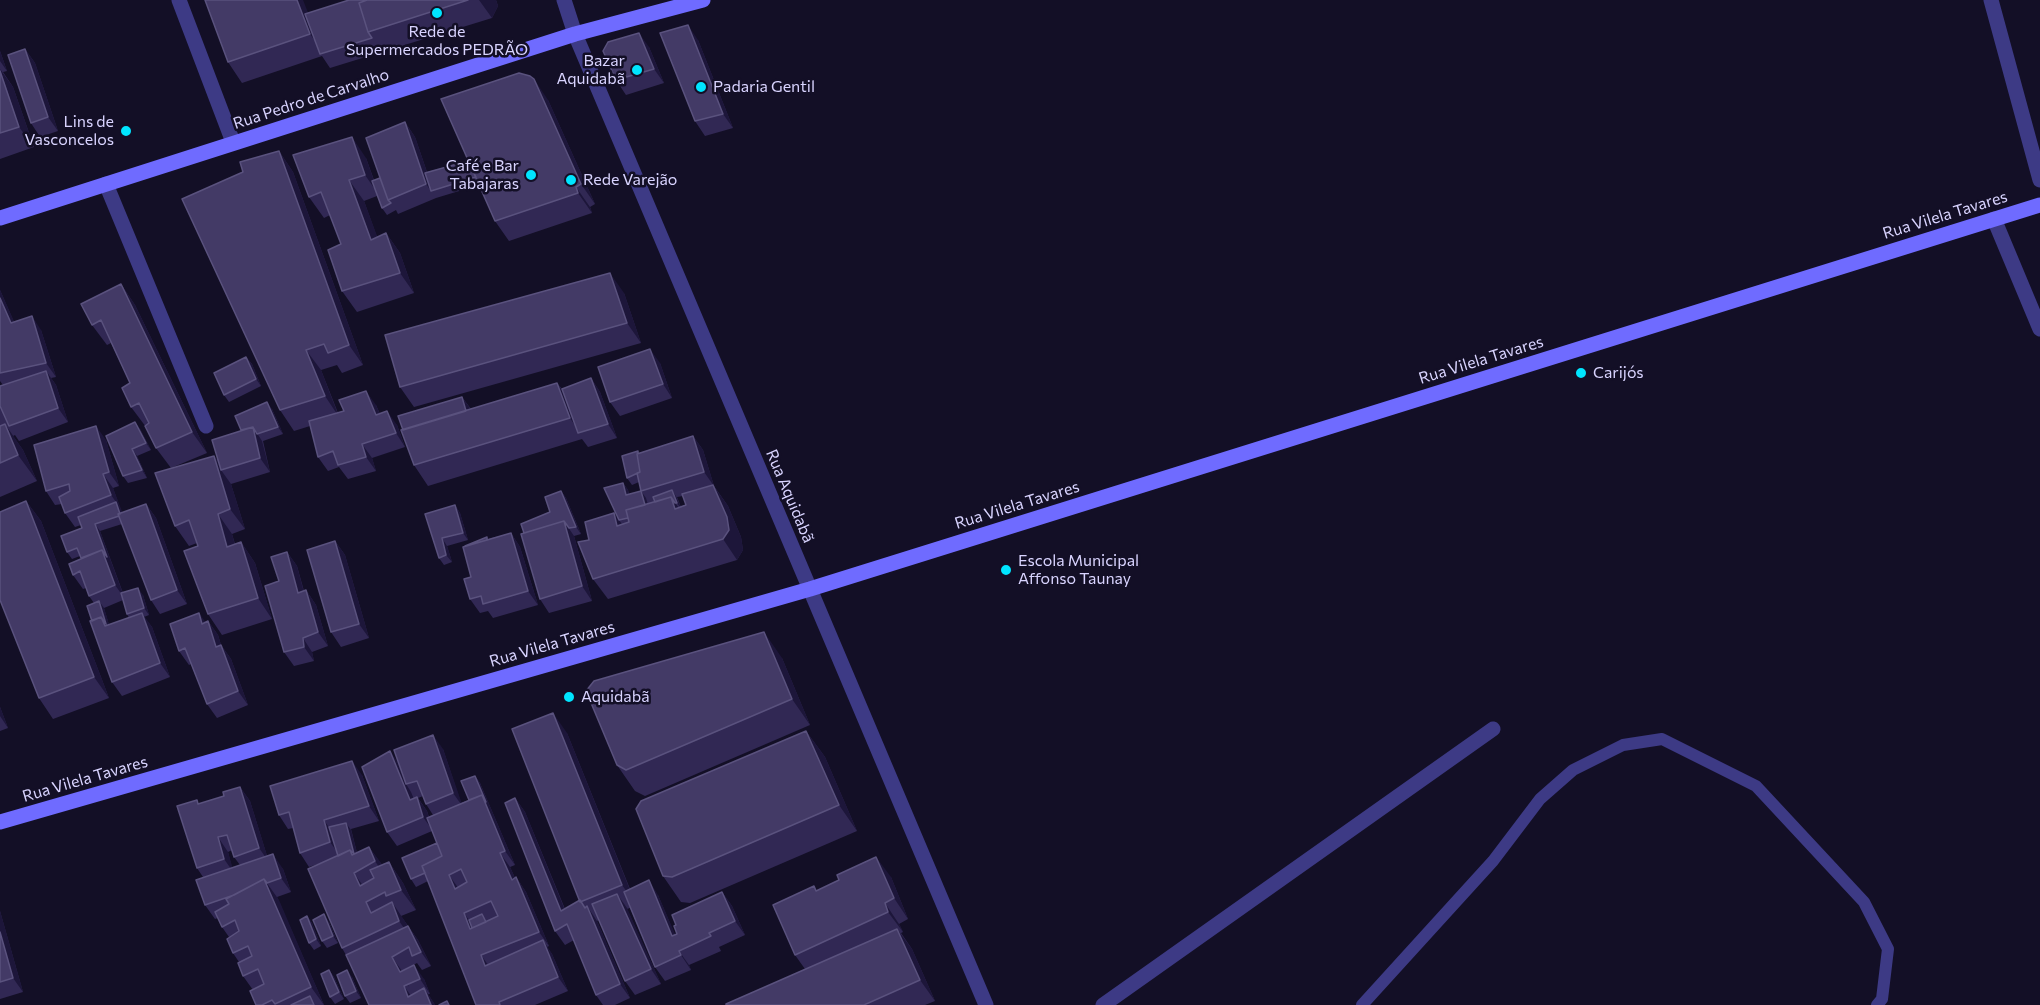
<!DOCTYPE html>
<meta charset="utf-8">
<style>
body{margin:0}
canvas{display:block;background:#130f26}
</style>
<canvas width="2040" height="1005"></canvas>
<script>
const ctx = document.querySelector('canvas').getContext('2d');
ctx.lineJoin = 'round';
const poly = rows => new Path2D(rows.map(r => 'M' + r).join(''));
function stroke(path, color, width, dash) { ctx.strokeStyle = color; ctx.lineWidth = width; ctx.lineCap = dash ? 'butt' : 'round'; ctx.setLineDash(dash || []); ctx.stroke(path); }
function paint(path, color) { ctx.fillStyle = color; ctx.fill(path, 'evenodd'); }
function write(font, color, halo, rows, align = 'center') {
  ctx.font = font + ' Commissioner,sans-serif'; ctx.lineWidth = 5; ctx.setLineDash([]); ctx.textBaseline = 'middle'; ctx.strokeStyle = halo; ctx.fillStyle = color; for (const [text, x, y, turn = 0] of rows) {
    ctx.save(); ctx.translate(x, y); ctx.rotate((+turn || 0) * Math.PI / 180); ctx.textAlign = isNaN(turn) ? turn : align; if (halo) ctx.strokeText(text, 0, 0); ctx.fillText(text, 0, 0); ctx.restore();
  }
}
stroke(poly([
 [1362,1005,1493,861,1540,799,1573,770,1623,745,1662,739,1756,786,1864,902,1888,949,1882,999,1877,1005]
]), '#3d3a85', 12);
stroke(poly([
 [179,0,233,142],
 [564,0,575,34,986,1005],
 [1991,0,2040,180],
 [106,184,206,426],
 [1994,219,2040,329],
 [1103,1005,1493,729]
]), '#3d3a85', 15);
stroke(poly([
 [0,218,575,34,703,0],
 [0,822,810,589,2040,205]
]), '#6f6bff', 15);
paint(poly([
 [349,0,496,0,498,6,492,18,330,68,322,56,242,83,228,62,308,13],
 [698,40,733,128,705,136,695,121],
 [649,47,664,83,626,95,616,80],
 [25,49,35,63,58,131,40,137,31,123],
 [0,51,7,71,3,72,13,87,34,147,0,159],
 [548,100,595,204,590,207,592,213,509,241,495,221,479,185,436,198,398,214,396,210,387,215,382,208,377,196,364,201,377,237,386,233,400,253,414,293,357,312,342,291,341,244,330,215,324,218,309,197,366,158,374,180,380,178,405,122,415,137,427,172,468,161],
 [279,151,293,172,363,365,342,373,337,365,321,370,338,413,376,405,380,414,397,425,405,447,372,458,376,471,348,479,339,467,328,471,318,457,310,426,294,431,280,410,243,172],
 [121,284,135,305,207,453,171,468,156,448,146,427,131,407,130,383,111,343,107,345,92,325],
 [0,290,14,322,41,330,56,377,51,378,56,385,68,422,19,441,15,435,13,436,23,450,37,481,0,497,0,386,3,385,0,381],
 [624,293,641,343,414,407,400,387],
 [246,357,252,364,261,386,229,402,224,395],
 [660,363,672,398,620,416,610,402],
 [591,378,600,392,617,438,588,447,582,439,428,486,414,465,462,397,471,409,557,383,562,389],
 [272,409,283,434,263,441,270,472,231,484,245,529,232,534,235,544,241,542,255,563,272,619,222,635,208,614,197,543,189,546,175,526,214,456,219,462,241,430],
 [135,422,140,429,151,450,137,456,147,478,128,483,123,476],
 [693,436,703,450,714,486,728,506,741,537,743,550,737,560,608,599,593,579,589,540,617,518,623,483,628,490,629,494,641,491,639,482,632,485,627,478,639,453],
 [683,496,686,505,681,507,677,497],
 [106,440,119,486,113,488,122,513,146,504,156,518,187,604,160,614,151,600,122,524,100,531,123,593,143,595,149,615,144,617,152,627,170,677,122,696,112,682,92,621,94,603,89,596,86,588,83,589,73,575,81,558,80,556,72,559,67,552,82,528,81,525,75,527,65,513,62,504,55,505,46,491],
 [123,600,127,614,129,618,109,625,104,608],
 [561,491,566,498,581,534,574,536,592,601,549,613,540,599,524,533,550,512],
 [26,501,41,521,109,698,53,719,39,698],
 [455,505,460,513,468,540,447,546,452,562,444,565,439,558,425,514],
 [511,533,520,547,538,605,493,618,488,611,480,613,470,599,471,577,487,537,488,539],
 [335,541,345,555,369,638,341,647,331,632],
 [287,552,297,566,304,591,306,590,316,605,328,646,312,652,314,661,294,666,284,652,279,581],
 [208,621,218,635,221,645,231,659,248,705,217,718,207,704,191,664,189,665,179,651,205,622],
 [782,658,810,725,645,796,635,791,617,765],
 [0,707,8,728,0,731],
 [806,731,825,757,857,831,690,903,681,902,663,876],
 [567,733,630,889,658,895,675,935,677,934,676,925,722,892,732,906,745,935,719,947,721,951,689,965,691,970,665,981,655,967,630,908,627,909,661,984,635,995,625,981,599,920,597,921,630,998,615,1005,603,1005,596,995,574,940,565,945,555,931,515,798,525,812,565,909,580,900],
 [443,749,461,803,469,800,475,776,480,783,515,865,510,867,515,878,516,877,526,892,549,946,547,947,552,954,568,991,535,1005,476,1005,428,881,416,887,411,879,437,843,432,831,397,846,387,832,399,764],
 [423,796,426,804,433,815,429,817,427,811,418,798],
 [362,775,379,821,351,829,357,853,369,847,382,865,389,862,403,883,416,910,401,916,418,940,431,966,422,970,417,963,402,971,424,979,430,994,428,994,435,1005,369,1005,346,955,342,948,324,862,309,867,300,853,293,828,288,829,279,815],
 [240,787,250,801,267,856,283,869,291,892,277,897,324,1005,256,1005,253,990,243,976,239,962,233,953,229,937,222,927,218,918,215,919,205,905,203,877,197,868,200,804,224,796],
 [232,850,234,857,240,865,232,868,228,852],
 [891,877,908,919,899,924,903,932,901,933,912,949,935,1001,925,1005,726,1005,805,969,795,955,814,886,817,891],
 [0,911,23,992,0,999],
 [307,916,312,923,321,946,314,950,309,943],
 [329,922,338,943,327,948,322,941],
 [329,970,334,977,344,999,335,1004,330,997],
 [352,977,361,998,350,1003,345,996]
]), '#312854');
paint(poly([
 [297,0,303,0,324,53,310,34],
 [479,0,496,0,498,6,492,18],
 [688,25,698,40,733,128,723,114],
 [639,33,649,47,664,83,654,69],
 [25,49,35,63,58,131,48,117],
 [0,51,7,71,0,61],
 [0,69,13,87,34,147,19,127],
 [534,79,548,100,595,204,581,184],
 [405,122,415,137,433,190,431,191,426,184],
 [352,137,366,158,379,195,365,175],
 [279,151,293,172,363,365,349,345],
 [349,180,364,201,386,260,371,240],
 [576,187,590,207,592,213,578,193],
 [386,233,400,253,414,293,400,273],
 [610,273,624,293,641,343,627,323],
 [121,284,135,305,207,453,192,432],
 [0,290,21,337,11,323,0,298],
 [32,316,41,330,56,377,46,363],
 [650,349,660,363,672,398,663,384],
 [306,350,321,370,339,417,325,396],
 [246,357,252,364,261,386,256,379],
 [46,371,56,385,68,422,58,408],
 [591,378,600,392,617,438,608,424],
 [557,383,572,404,580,433,570,418],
 [366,391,376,405,386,429,376,415],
 [462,397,472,411,468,418],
 [267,402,272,409,283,434,278,427],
 [387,411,397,425,405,447,396,433],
 [135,422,140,429,151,450,146,443],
 [5,424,23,450,37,481,18,455],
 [96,426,106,440,119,486,109,472],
 [253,427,262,441,270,472,260,458],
 [693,436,703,450,714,486,704,472],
 [362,444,372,458,376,471,366,457],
 [132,449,137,456,147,478,142,470],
 [214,456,224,469,221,470,231,484,245,529,230,509],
 [103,474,113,488,126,522,120,515,116,502,111,495],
 [623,483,628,490,631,503,626,495],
 [713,485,728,506,741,537,743,550,737,560,723,539],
 [672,490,677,498,682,510,677,503],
 [561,491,566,498,581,534,576,527],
 [641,491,646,498,652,519,647,512],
 [671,497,686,518,675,509],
 [26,501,41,521,109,698,94,677],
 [146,504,156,518,187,604,177,590],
 [455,505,460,513,468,540,463,533],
 [614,513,629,534,617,526],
 [218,514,232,534,241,568,227,547],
 [564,521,574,536,592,601,582,586],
 [95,524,100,531,112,564,107,557],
 [511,533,520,547,538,605,528,591],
 [442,538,447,546,452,562,446,555],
 [335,541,345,555,369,638,359,624],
 [241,542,255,563,272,619,258,598],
 [102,550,112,564,125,599,115,585],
 [287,552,297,566,308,608,298,593],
 [138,588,143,595,149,615,144,608],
 [306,590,316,605,328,646,318,632],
 [99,601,104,608,111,631,105,626,101,617],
 [142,613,152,627,170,677,160,663],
 [199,613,209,627,202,624],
 [208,621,218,635,221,645,231,659,248,705,238,691,216,647],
 [764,632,782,658,810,725,792,699],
 [303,638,312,652,314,661,304,647],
 [0,707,8,728,0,716],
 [553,713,567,733,636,905,622,885],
 [806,731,825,757,857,831,839,805],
 [433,735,443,749,463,807,453,793],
 [390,751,400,765,406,784,411,792,420,814,410,800],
 [352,761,362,775,379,821,369,806],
 [475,776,480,783,515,865,505,851,482,795],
 [240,787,250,801,269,862,259,848],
 [417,797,427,811,433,831,423,817],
 [515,798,525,812,571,925,561,911],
 [324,820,334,835,340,856,330,842],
 [346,823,351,830,360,864,352,855],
 [218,837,228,852,234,873,224,859],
 [369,847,384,867,389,882,375,861],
 [500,853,510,867,522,894,512,880],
 [273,854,283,869,291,892,281,878],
 [876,857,891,877,908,919,894,898],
 [389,862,403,883,416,910,401,890],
 [354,873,368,893,360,886],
 [449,875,459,889,455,889],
 [516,877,526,892,549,946,539,932],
 [264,879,279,900,324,1005,311,987],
 [649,880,658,895,682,950,672,936],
 [722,892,732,906,745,935,735,921],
 [617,894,627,908,661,984,651,969],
 [392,902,406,923,414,942,399,921],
 [885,903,899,924,903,932,888,912],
 [587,906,597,921,630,998,620,984],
 [0,911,23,992,13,978,0,932],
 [464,913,474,927,470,929],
 [324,914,329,922,338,943,333,936],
 [307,916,312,923,321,946,316,939],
 [408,926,418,940,431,966,421,952],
 [897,929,912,949,935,1001,920,980],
 [543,940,552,954,568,991,558,977],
 [679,951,689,965,691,970,681,955],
 [481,955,491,969,485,966],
 [392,957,402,971,409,987,400,972],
 [414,965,424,979,430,994,420,979],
 [329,970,334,977,344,999,339,992],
 [347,970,352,977,361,998,356,991],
 [404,986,414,1000,408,997],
 [424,988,434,1003,435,1005,432,1005]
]), '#1d163a');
const building = poly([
 [205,0,297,0,310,34,228,62,205,0],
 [349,0,367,0,359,3,368,32,372,38,320,54,305,14,349,0],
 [367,0,468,0,368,32,359,3,367,0],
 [688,25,723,114,695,121,660,33,688,25],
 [639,33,654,69,616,80,603,51,608,42,639,33],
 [25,49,48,117,31,123,8,55,25,49],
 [0,71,19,127,0,133,0,71],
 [519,73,530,76,534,79,581,184,576,187,578,193,495,221,441,99,519,73],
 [405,122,426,184,388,200,366,138,405,122],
 [352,137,365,175,349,180,371,240,386,233,400,273,342,291,328,250,341,244,321,192,309,197,293,155,352,137],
 [279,151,349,345,328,353,324,344,306,350,325,396,280,410,182,199,243,172,240,162,279,151],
 [468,161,476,177,431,191,425,173,468,161],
 [380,178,388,200,391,203,382,208,372,181,380,178],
 [610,273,627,323,400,387,385,335,610,273],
 [121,284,192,432,156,448,145,426,149,423,139,403,131,407,122,388,130,383,101,320,92,325,81,304,121,284],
 [0,298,11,323,32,316,46,363,0,373,0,298],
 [650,349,663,384,610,402,598,367,650,349],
 [246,357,256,379,224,395,214,373,246,357],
 [46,371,58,408,9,426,0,406,0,386,46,371],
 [591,378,608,424,578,433,562,389,591,378],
 [557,383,570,418,414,465,401,430,557,383],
 [366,391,376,415,387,411,396,433,362,444,366,457,338,465,333,451,318,457,309,421,344,411,339,400,366,391],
 [462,397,466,411,403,430,398,416,462,397],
 [267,402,278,427,257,434,253,427,241,430,235,416,267,402],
 [135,422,146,443,132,449,142,470,123,476,106,436,135,422],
 [5,424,18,455,0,463,0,426,5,424],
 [96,426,109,472,103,474,111,495,65,513,59,497,70,491,69,484,46,491,34,445,96,426],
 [253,427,260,458,221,470,212,440,253,427],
 [693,436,704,472,641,491,637,473,640,472,637,454,693,436],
 [638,451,638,453,637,454,640,472,627,478,622,456,638,451],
 [214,456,230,509,218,514,227,547,241,542,258,598,208,614,184,551,198,546,189,520,175,526,155,473,214,456],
 [623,483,626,495,641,491,645,505,626,510,628,518,619,520,604,488,623,483],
 [713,485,727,517,729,530,723,539,593,579,578,542,589,540,585,522,614,513,617,526,629,522,626,510,671,497,675,509,686,505,682,494,713,485],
 [672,490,677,503,675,503,671,497,655,502,653,497,672,490],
 [561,491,576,527,569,528,564,521,524,533,521,524,550,512,545,497,561,491],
 [26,501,94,677,39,698,0,600,0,512,26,501],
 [116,502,120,514,118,514,119,516,95,524,107,557,102,550,81,558,77,548,67,552,61,536,82,528,78,517,116,502],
 [146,504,177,590,151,600,118,514,146,504],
 [455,505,463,533,442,538,446,555,439,558,425,514,455,505],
 [564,521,582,586,540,599,521,534,564,521],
 [511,533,528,591,483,604,481,596,470,599,464,579,471,577,463,547,511,533],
 [487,537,487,540,465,546,487,537],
 [335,541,359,624,331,632,307,550,335,541],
 [102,550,115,585,89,596,80,571,73,575,69,564,102,550],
 [287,552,298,593,306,590,318,632,303,638,304,647,284,652,265,586,279,581,271,557,287,552],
 [138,588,144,608,127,614,121,593,138,588],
 [99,601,106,624,101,617,92,621,87,606,99,601],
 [142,613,160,663,112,682,90,621,101,617,105,626,142,613],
 [199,613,202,624,208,621,216,647,221,645,238,691,207,704,185,648,179,651,170,624,199,613],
 [764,632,792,699,626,770,617,765,586,691,594,681,764,632],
 [553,713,622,885,580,902,512,729,553,713],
 [806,731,839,805,672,877,663,876,636,809,641,801,806,731],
 [433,735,453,793,426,804,417,781,406,784,394,750,433,735],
 [390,751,410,800,417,797,423,817,387,832,362,767,390,751],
 [352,761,369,806,324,820,330,842,300,853,289,812,279,815,270,786,352,761],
 [475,776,486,802,482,795,469,800,461,781,475,776],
 [240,787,259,848,234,857,227,835,218,837,224,859,197,868,177,806,197,800,198,804,224,796,223,792,240,787],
 [482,795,505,851,500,853,512,880,516,877,539,932,481,955,485,966,543,940,558,977,499,1002,500,1005,476,1005,422,866,442,856,427,818,482,795],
 [461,869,467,882,455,889,449,875,461,869],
 [491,901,498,916,470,929,464,913,491,901],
 [515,798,561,911,580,900,585,908,587,906,620,984,596,995,567,924,555,931,505,803,515,798],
 [346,823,354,854,350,850,338,856,329,827,346,823],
 [437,843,442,856,422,866,425,873,411,879,402,858,437,843],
 [369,847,375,861,354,873,360,886,374,878,370,870,389,862,401,890,386,896,385,892,366,902,371,913,392,902,399,921,342,948,308,869,350,850,352,855,369,847],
 [273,854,281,878,267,883,264,879,234,895,205,905,196,880,273,854],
 [876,857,894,898,885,903,888,912,795,955,773,905,814,886,816,891,839,880,837,875,876,857],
 [264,879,311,987,275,1004,272,1000,262,1005,256,1005,250,991,264,984,258,969,243,976,238,963,252,956,248,946,233,953,227,939,239,931,235,920,222,927,215,912,229,904,226,899,264,879],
 [649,880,672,936,677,934,674,926,676,925,672,915,722,892,735,921,709,933,711,936,679,951,681,955,655,967,624,892,649,880],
 [617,894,651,969,625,981,592,904,617,894],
 [324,914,333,936,322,941,313,920,324,914],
 [482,914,486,922,472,928,469,920,482,914],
 [307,916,316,939,309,943,300,920,307,916],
 [408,926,421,952,412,956,409,947,392,957,400,972,414,965,420,979,404,986,408,997,424,988,431,1005,369,1005,346,955,408,926],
 [897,929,920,980,864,1005,726,1005,726,1004,897,929],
 [0,932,13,978,0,982,0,932],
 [329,970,339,992,330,997,321,974,329,970],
 [347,970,356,991,345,996,337,975,347,970],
 [310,996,314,1005,291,1005,310,996],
 [447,1001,449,1005,439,1005,447,1001]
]);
paint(building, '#433a66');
stroke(building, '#5a527e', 1.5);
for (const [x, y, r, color] of [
 [437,13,6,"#00e5ff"],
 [637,70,6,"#00e5ff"],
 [701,87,6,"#00e5ff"],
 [126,131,6,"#00e5ff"],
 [531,175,6,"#00e5ff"],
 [571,180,6,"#00e5ff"],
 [1581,373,6,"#00e5ff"],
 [1006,570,6,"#00e5ff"],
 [569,697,6,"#00e5ff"]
]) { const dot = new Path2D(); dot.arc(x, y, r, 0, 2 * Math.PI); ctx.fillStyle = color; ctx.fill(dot); stroke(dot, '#130f26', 2); }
write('16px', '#d9d4ff', '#130f26', [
 ["Rede de",437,32,"center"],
 ["Supermercados PEDRÃO",437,50,"center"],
 ["Bazar",625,61,"right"],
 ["Aquidabã",625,79,"right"],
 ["Padaria Gentil",713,87],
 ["Lins de",114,122,"right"],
 ["Vasconcelos",114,140,"right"],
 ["Café e Bar",519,166,"right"],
 ["Tabajaras",519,184,"right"],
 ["Rede Varejão",583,180],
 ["Carijós",1593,373],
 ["Escola Municipal",1018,561],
 ["Affonso Taunay",1018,579],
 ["Aquidabã",581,697]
], 'left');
write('16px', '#d9d4ff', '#130f26', [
 ["Rua Pedro de Carvalho",311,99,-18],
 ["Rua Vilela Tavares",1945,215,-17],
 ["Rua Vilela Tavares",1481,360,-17],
 ["Rua Aquidabã",790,496,67],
 ["Rua Vilela Tavares",1017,505,-17],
 ["Rua Vilela Tavares",552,644,-16],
 ["Rua Vilela Tavares",85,779,-16]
]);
</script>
